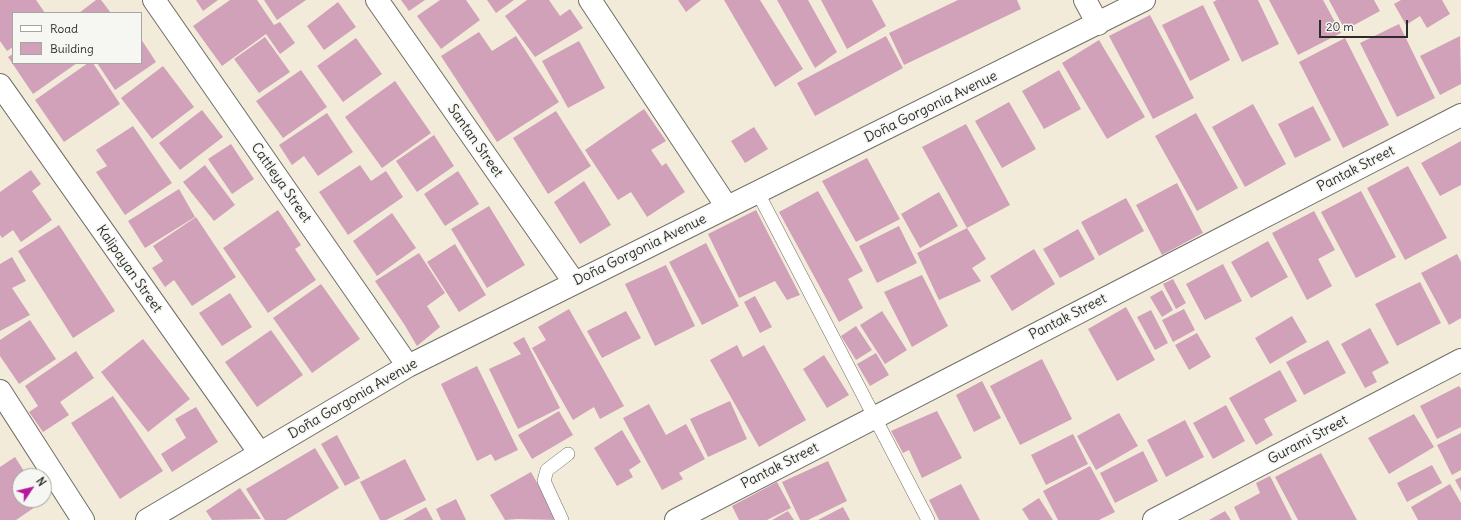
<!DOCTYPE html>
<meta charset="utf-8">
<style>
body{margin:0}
#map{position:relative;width:1461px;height:520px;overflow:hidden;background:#f3ebd9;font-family:Delius,sans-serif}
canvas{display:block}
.legend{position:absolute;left:12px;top:12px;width:130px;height:52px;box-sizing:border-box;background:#f6f6f2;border:1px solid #a5a5a2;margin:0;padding:5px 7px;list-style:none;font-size:12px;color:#2b2b2b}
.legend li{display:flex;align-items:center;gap:8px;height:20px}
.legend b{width:20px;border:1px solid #a5a5a2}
.north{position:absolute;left:12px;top:468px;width:40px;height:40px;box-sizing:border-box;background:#f6f6f2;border:1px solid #a5a5a2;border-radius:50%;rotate:55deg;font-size:11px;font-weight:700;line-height:16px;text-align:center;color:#2b2b2b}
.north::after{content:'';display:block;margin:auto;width:14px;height:18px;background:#b5179e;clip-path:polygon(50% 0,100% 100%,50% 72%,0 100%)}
.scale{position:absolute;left:1319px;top:20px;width:89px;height:18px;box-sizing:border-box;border:2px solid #2b2b2b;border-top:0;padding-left:5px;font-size:12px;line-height:14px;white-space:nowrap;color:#2b2b2b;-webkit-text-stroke:3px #f6f6f2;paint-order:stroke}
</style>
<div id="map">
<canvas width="1461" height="520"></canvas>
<ul class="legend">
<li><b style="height:5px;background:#fff"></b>Road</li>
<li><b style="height:11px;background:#d1a0b9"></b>Building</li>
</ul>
<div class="north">N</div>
<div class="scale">20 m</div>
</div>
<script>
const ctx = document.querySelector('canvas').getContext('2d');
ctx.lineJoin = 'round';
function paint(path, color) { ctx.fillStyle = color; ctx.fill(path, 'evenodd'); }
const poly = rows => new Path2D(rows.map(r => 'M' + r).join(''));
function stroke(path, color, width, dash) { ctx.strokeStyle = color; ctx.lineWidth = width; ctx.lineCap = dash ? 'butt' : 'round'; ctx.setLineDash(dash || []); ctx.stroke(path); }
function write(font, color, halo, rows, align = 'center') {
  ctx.font = font + ' Delius,sans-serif'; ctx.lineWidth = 3.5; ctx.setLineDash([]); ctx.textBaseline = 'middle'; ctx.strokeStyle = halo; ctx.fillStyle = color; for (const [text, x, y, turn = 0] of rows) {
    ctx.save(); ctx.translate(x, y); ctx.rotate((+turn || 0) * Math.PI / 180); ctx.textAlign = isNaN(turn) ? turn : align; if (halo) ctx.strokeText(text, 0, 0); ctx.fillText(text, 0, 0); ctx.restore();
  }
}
paint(poly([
 [0,0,36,0,45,13,13,13,13,47,7,51,0,41],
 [96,0,101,0,111,13,79,13],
 [196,0,218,0,203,11],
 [230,0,257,0,274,25,280,22,295,43,280,54,266,34,222,66,193,26],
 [264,0,306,0,277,20],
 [401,0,425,0,409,11],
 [440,0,466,0,480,20,441,49,417,16],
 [487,0,514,0,496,13],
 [527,0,549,0,560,16,570,9,583,28,535,57,505,16],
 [678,0,701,0,686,12],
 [724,0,760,0,803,69,775,87],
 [777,0,808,0,837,52,815,68],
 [821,0,872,0,886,26,847,49],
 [958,0,1017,0,1021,9,904,65,889,33],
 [1217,0,1258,0,1279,44,1242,62,1213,2],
 [1269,0,1323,0,1341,33,1298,55],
 [1329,0,1374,0,1380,11,1345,30],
 [1401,0,1442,0,1450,14,1427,28,1420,16,1406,25,1394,4],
 [338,2,356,27,324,50,307,26],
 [1203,5,1230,60,1190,81,1162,25],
 [1150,15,1194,98,1153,119,1109,36],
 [1399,24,1435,98,1397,117,1360,43],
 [479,32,492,51,516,36,559,102,497,142,441,56],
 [886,36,903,68,815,116,797,83],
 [1460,36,1461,84,1440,95,1420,56],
 [265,37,290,72,259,93,234,59],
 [356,38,382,74,343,102,317,66],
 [1345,38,1389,125,1343,148,1299,62],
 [141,39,156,62,115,90,97,63,141,63],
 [1099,40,1145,117,1107,139,1062,63],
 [579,41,605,88,568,108,542,61],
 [13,54,13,63,77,63,33,94,8,57],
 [88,63,93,63,120,104,64,142,35,100],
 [163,66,194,107,152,139,121,98],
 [301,70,327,107,283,138,256,101],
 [1059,70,1081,109,1044,129,1022,91],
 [395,81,431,133,382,168,345,117],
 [1009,102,1036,149,1002,168,975,121],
 [1253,104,1286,164,1245,187,1212,127],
 [1313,106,1331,140,1295,158,1278,124],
 [644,109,666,141,651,150,662,166,666,163,685,192,647,217,631,192,618,200,585,150],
 [202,110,223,137,180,170,159,143],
 [556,111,591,166,548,194,513,138],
 [327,113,353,152,318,176,304,156,292,165,279,145],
 [1196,113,1238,188,1197,211,1155,136],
 [966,124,1010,205,967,228,986,259,972,268,981,281,939,300,917,253,967,228,922,147],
 [133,126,172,183,125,215,96,172,107,166,96,150],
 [754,127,768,149,745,163,731,141],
 [434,135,454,166,417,192,396,161],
 [1461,141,1461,185,1440,196,1421,163],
 [231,144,254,179,232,194,208,159],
 [867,158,900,219,856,242,822,181],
 [205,165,235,205,214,221,183,182],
 [360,165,371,181,386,171,403,197,348,235,319,192],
 [1408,166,1447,238,1405,260,1367,188],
 [31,170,41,184,32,191,52,220,21,242,13,230,2,238,0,235,0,192],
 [458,171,479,204,445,226,424,194],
 [584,181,611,225,580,244,554,202],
 [1177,183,1203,233,1162,255,1136,205],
 [179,189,195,217,145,248,128,221],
 [818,191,863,271,848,279,863,308,839,322,779,212],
 [1361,191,1396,257,1356,278,1321,212],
 [939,192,958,226,920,248,901,214],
 [1126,198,1144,231,1099,256,1081,222],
 [489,206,525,265,487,288,451,229],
 [278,210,301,245,295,249,316,280,268,313,223,248],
 [756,210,800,295,787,300,775,281,739,298,708,234],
 [1314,211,1335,250,1318,259,1332,286,1307,300,1272,233],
 [392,213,416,248,377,276,353,241],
 [196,217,236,277,192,306,174,280,165,287,152,268,163,261,153,246],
 [59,225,115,311,73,338,18,251],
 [899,226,917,263,877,283,859,246],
 [1078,229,1095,259,1060,278,1043,249],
 [1268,241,1288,277,1251,298,1231,262],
 [706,243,739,306,702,325,669,262],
 [455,244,486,295,459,312,427,262],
 [1034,249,1055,284,1012,311,990,276],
 [419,253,445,293,427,306,440,327,417,346,404,324,375,281],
 [1457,254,1461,262,1461,318,1449,325,1421,273],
 [12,257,26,281,12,288,30,315,0,331,0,264],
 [1223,264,1242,301,1205,320,1186,284],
 [666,265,695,326,655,346,625,284],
 [922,275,948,326,912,347,884,292],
 [1173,279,1186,303,1176,309,1163,284],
 [1420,282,1441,323,1397,346,1375,304],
 [321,284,360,339,312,373,273,318],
 [1162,290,1173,310,1162,317,1150,297],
 [230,293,252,327,222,346,199,313],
 [755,296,772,327,760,333,744,302],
 [1126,307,1155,360,1117,381,1088,329],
 [569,309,624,406,600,419,594,407,573,420,532,348,546,340,538,327],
 [1184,309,1195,330,1173,342,1162,320],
 [1151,310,1168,343,1155,350,1137,317],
 [626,311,641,338,602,358,587,331],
 [882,311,907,350,885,364,860,325],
 [1292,316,1307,342,1270,364,1255,338],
 [30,320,56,359,19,384,0,356,0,340],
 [856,326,872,350,856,360,841,336],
 [1370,328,1389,363,1372,372,1377,382,1365,388,1341,344],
 [271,330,303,375,257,407,225,362],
 [1197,333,1211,357,1189,370,1175,345],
 [524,337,560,408,518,429,489,369,521,354,513,343],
 [143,339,190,399,148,432,101,372],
 [1328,340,1346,373,1304,395,1286,362],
 [737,345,743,357,764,345,806,420,759,447,710,360],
 [76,351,94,378,60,402,69,415,43,432,29,412,38,406,25,386],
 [876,353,889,375,870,386,857,364],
 [824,355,849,395,827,408,803,369],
 [1042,359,1072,419,1020,445,990,386],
 [477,366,518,450,495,461,491,454,477,461,441,384],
 [1280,370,1297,401,1264,419,1273,435,1256,445,1229,398],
 [982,381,1001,418,974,432,956,395],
 [1459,386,1461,389,1461,427,1437,439,1420,406],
 [113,396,163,471,120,499,71,423],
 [730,401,747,439,708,457,690,419],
 [649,404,666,435,686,424,705,459,679,473,683,479,662,490,623,418],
 [1226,405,1245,441,1213,459,1193,423],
 [196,407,218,442,172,472,161,454,186,438,175,419],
 [559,411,573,435,532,459,518,435],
 [937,411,962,458,922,478,909,450,903,453,891,431],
 [1119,413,1138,446,1096,470,1077,436],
 [1414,414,1434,447,1389,474,1368,438],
 [1185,420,1204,457,1166,477,1147,440],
 [622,430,641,462,629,470,633,477,617,486,594,448],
 [1461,433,1461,470,1452,475,1437,445],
 [1073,434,1088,464,1046,485,1031,455],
 [337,435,360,478,345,486,321,444],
 [315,448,339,488,286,520,265,520,246,489],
 [1143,451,1158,481,1115,503,1100,473],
 [1321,453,1357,520,1298,520,1275,477],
 [15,457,27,476,20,476,20,500,43,500,44,501,16,520,0,520,0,467],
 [405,459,426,500,386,520,380,520,360,482],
 [828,461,847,501,808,520,800,520,782,482],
 [1432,465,1442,483,1407,502,1397,483],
 [1090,466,1115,512,1099,520,1058,520,1043,491],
 [531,472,558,520,517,519,505,520,490,495],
 [1270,476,1292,520,1240,520,1234,507,1260,493,1256,483],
 [1461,477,1461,491,1455,480],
 [777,482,791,508,767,520,739,520,732,506],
 [961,484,980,520,939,520,929,500],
 [1450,484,1461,503,1461,520,1418,520,1411,507],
 [240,488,261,519,212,520,206,511],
 [1039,498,1053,520,1029,520,1022,509],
 [456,499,466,520,441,520,436,509],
 [426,507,433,520,403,520],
 [843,507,850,520,818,520],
 [788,511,794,520,772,520],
 [1225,511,1231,520,1209,520]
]), '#d1a0b9');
const lane = poly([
 [758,193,928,520],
 [562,520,544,481,547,470,568,454]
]);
const street = poly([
 [154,0,408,366],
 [377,0,574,282],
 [590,0,727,207],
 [1085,0,1098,24],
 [0,85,259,452],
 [0,391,83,520],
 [147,520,408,366,1144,0],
 [676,520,1461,115],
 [1154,520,1461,360]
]);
stroke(lane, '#716e68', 14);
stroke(street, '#716e68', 24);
stroke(lane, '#fff', 13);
stroke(street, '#fff', 22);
write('14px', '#2b2b2b', '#f6f6f2', [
 ["Doña Gorgonia Avenue",931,107,-26],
 ["Santan Street",475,141,55],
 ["Pantak Street",1356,169,-27],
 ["Cattleya Street",281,183,55],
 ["Doña Gorgonia Avenue",640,250,-26],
 ["Kalipayan Street",129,269,55],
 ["Pantak Street",1068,317,-27],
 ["Doña Gorgonia Avenue",353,399,-30],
 ["Gurami Street",1308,440,-28],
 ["Pantak Street",780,466,-27]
]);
</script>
